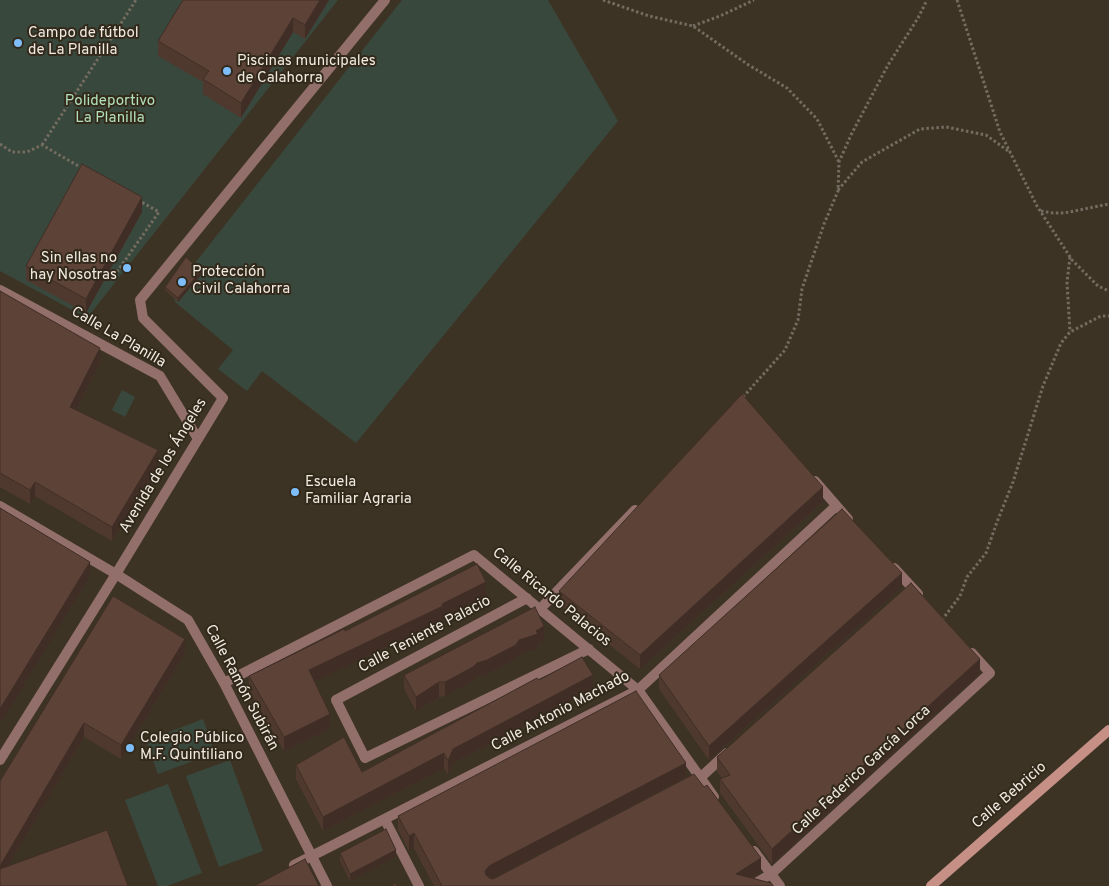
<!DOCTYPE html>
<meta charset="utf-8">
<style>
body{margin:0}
canvas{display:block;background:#3c3325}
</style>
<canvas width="1109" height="886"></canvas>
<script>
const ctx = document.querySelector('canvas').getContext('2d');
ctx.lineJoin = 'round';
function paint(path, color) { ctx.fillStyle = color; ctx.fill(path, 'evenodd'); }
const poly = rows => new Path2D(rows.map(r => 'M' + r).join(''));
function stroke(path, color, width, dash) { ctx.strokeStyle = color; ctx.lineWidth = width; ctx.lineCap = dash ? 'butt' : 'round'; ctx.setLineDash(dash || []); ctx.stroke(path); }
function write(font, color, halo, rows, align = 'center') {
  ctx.font = font + ' Overpass,sans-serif'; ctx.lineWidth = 4; ctx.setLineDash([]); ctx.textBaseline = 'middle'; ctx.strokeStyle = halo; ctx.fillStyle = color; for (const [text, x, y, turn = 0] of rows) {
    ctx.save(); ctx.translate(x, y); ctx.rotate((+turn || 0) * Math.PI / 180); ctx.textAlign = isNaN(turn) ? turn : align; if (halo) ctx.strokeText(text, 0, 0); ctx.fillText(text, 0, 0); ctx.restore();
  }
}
paint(poly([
 [0,0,338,0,87,318,0,271],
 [402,0,548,0,618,121,356,443,262,371,247,391,218,369,233,350,175,302,173,291],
 [122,390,135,397,125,417,112,410],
 [203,719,215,753,158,774,146,741],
 [230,760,263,851,219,867,186,776],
 [168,784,202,873,167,886,158,886,125,800]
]), '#39483c');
stroke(poly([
 [603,0,649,16,693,26,747,64,787,88,817,119,839,162],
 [957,0,1000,132,1037,206,1072,260,1098,286,1109,291],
 [693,26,720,16,754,0],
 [0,144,12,152,27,152,42,145,82,168],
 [42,145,136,0],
 [838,190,862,162,920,129,946,127,986,135,1011,153],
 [1041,211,1053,213,1064,213,1109,204],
 [1070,257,1067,282,1070,332],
 [114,276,159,212,140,201],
 [743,397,785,350,798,320,802,289,824,224,838,191,839,162,851,135,888,65,918,18,927,0],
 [942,620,960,596,967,577,986,553,997,522,1013,482,1043,386,1061,343,1070,332,1101,316,1109,316]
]), '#746c60', 3, [2.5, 2.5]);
stroke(poly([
 [0,290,160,376,198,439],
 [815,481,848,519],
 [0,506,116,574,188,620,224,683,327,886],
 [894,568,918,594],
 [527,598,336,700,365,758,589,649],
 [541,608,635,510],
 [224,683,474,555,638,690,714,797],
 [0,760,116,574,223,398,143,318,140,300,385,0],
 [694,781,700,778,727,753],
 [385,820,419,886],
 [754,851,780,886],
 [294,865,638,690,836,506],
 [751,886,771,874,990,673,972,653]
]), '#926f6a', 10);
stroke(poly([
 [931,886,1109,730]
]), '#c69086', 10);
paint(poly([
 [183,0,329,0,305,39,293,32,241,118,203,94,203,82,158,56,158,41],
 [142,212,86,313,26,280,26,266],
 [201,275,178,302,165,290,165,287],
 [0,291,100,362,76,410,158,465,112,541,35,496,30,504,0,487],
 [823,502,640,669,559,605,559,591],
 [902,587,709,760,659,689,659,675],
 [486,596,443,618,443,620,314,681,330,729,284,751,249,690,249,676,345,631],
 [544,640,538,644,538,648,519,655,516,659,487,674,477,677,473,681,445,696,439,697,416,711,404,689,404,675],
 [185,653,121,759,84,737,8,866,0,886,0,781],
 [980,673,772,864,720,793,720,779,722,778,717,772,717,757],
 [539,680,593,690,453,763,448,775,444,768,323,831,296,779,296,765,362,772],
 [686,777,492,878,761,872,752,878,773,886,434,886,414,848,409,851,398,830,398,816],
 [340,853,396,857,350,881,340,861]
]), '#4f392f');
paint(poly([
 [320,0,329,0,305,39,305,25],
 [293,18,293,32,241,118,241,103],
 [142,197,142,212,86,313,86,299],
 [201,271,201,275,178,302,178,298],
 [100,348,100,362,70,422,70,407],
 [158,450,158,465,112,541,112,527],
 [35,482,35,496,30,504,30,490],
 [823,487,823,502,640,669,640,655],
 [90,562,90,576,0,724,0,709],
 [902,573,902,587,709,760,709,746],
 [486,582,486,596,443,618,443,620,309,684,309,670],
 [544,626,544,640,538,644,538,648,519,655,516,659,487,674,477,677,473,681,445,696,445,682,477,663,519,640],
 [185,639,185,653,121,759,121,745],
 [980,659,980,673,772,864,772,849],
 [593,675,593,690,453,763,448,775,448,761,453,749],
 [439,682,439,697,416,711,416,697],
 [330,714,330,729,284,751,284,737],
 [84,723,84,737,0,880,0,866],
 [444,753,444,768,323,831,323,817],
 [686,763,686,777,489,880,485,885,485,871,489,866],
 [414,833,414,848,409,851,409,836],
 [396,850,396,857,350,881,350,874],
 [761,858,761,872,739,886,736,874]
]), '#402e26');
const building = poly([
 [183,0,320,0,305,25,293,18,241,103,203,79,209,71,158,41,183,0],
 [82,164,142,197,86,299,26,266,82,164],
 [186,257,201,271,178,298,165,287,186,257],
 [0,291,100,348,70,407,158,450,112,527,35,482,30,490,0,473,0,291],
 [742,394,823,487,640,655,559,591,742,394],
 [0,508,90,562,0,709,0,508],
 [842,509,902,573,709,746,659,675,842,509],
 [477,564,486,582,442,604,443,606,309,670,330,714,284,737,249,676,344,629,345,631,477,564],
 [911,583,980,659,772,849,720,779,730,775,717,757,911,583],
 [113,596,185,639,121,745,84,723,0,866,0,781,113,596],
 [535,607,544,626,536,631,538,634,519,640,516,645,487,660,477,663,473,667,445,682,439,682,416,697,404,675,535,607],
 [582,657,593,675,453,749,448,761,444,753,323,817,296,765,344,737,362,772,537,678,539,680,582,657],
 [636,691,686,763,489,866,485,871,486,875,491,879,495,878,694,774,704,787,707,785,761,858,736,874,771,883,773,886,442,886,414,833,409,836,398,816,636,691],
 [386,829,396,850,350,874,340,853,386,829],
 [107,830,128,886,0,886,0,869,107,830],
 [305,859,319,886,254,886,305,859],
 [396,883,397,886,390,886,396,883]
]);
paint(building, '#5c4237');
stroke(building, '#402e26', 1);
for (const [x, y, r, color] of [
 [18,43,5,"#7dbef9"],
 [227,71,5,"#7dbef9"],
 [127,268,5,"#7dbef9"],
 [182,282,5,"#7dbef9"],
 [295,492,5,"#7dbef9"],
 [130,748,5,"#7dbef9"]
]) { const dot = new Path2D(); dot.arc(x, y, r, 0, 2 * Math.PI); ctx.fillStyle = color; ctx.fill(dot); stroke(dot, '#32291b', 2); }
write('15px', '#f0eae1', '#32291b', [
 ["Campo de fútbol",28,34],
 ["de La Planilla",28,51],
 ["Piscinas municipales",237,62],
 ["de Calahorra",237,79],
 ["Sin ellas no",117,259,"right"],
 ["hay Nosotras",117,276,"right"],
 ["Protección",192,273],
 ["Civil Calahorra",192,290],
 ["Escuela",305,483],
 ["Familiar Agraria",305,500],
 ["Colegio Público",140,739],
 ["M.F. Quintiliano",140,756]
], 'left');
write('15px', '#b1e0bb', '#32291b', [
 ["Polideportivo",110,102],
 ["La Planilla",110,119]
]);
write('15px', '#f0eae1', '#32291b', [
 ["Calle La Planilla",118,338,30],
 ["Avenida de los Ángeles",164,466,-59],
 ["Calle Ricardo Palacios",551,598,39],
 ["Calle Teniente Palacio",425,635,-28],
 ["Calle Ramón Subirán",241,688,62],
 ["Calle Antonio Machado",561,712,-28],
 ["Calle Federico García Lorca",862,771,-43],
 ["Calle Bebricio",1010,796,-41]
]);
</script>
